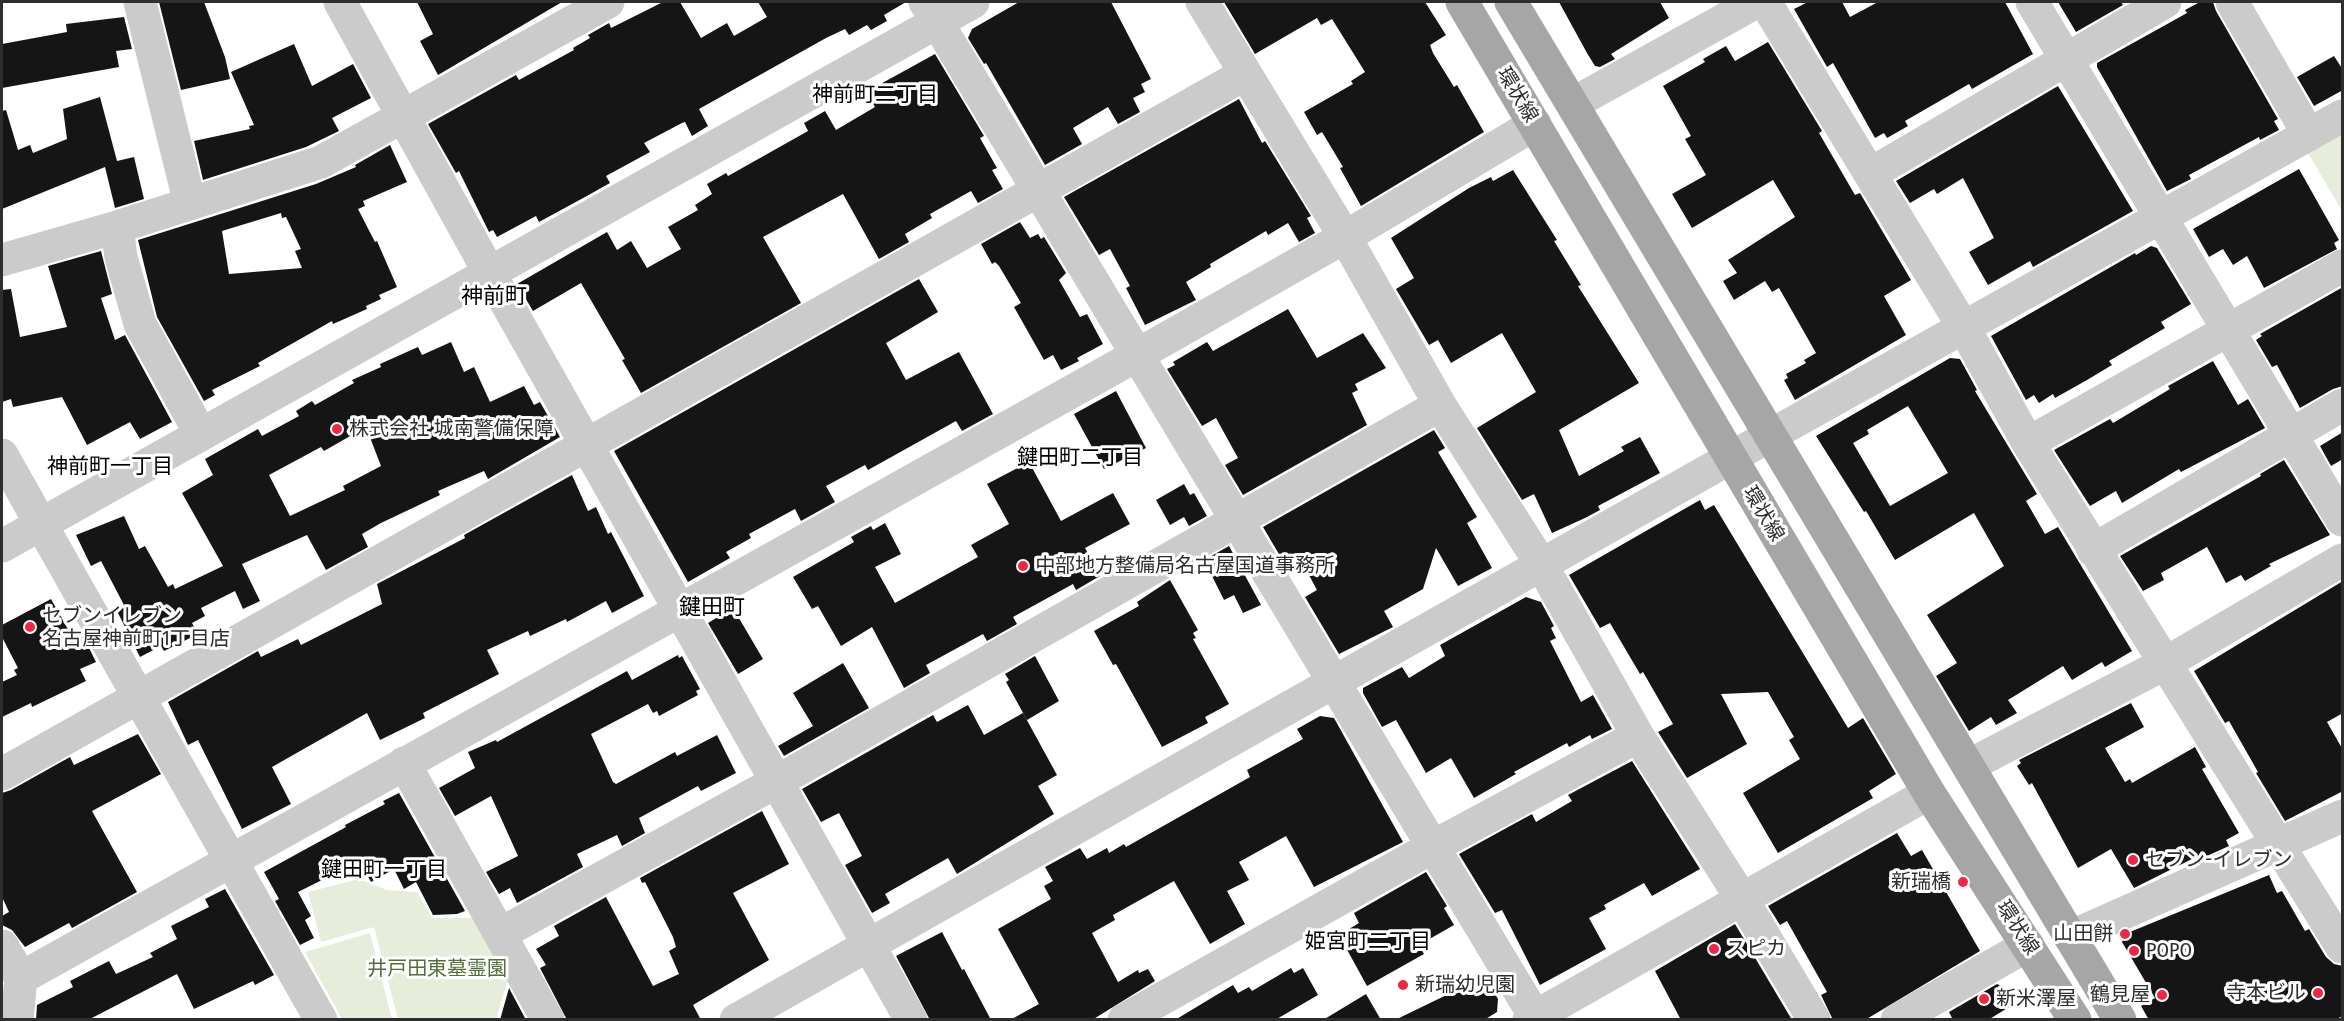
<!DOCTYPE html>
<meta charset="utf-8">
<style>
body{margin:0}
#map{position:relative;width:2344px;height:1021px;overflow:hidden;background:#fff;font-family:"Fira Sans Condensed",sans-serif}
canvas{display:block}
.frame{position:absolute;inset:0;border:3px solid #2e2e2e;pointer-events:none}
</style>
<div id="map">
<canvas width="2344" height="1021"></canvas>
<div class="frame"></div>
</div>
<script>
const ctx = document.querySelector('canvas').getContext('2d');
ctx.lineJoin = 'round';
function paint(path, color) { ctx.fillStyle = color; ctx.fill(path, 'evenodd'); }
const poly = rows => new Path2D(rows.map(r => 'M' + r).join(''));
function stroke(path, color, width, dash) { ctx.strokeStyle = color; ctx.lineWidth = width; ctx.lineCap = dash ? 'butt' : 'round'; ctx.setLineDash(dash || []); ctx.stroke(path); }
function write(font, color, halo, rows, align = 'center') {
  ctx.font = font + ' "Fira Sans Condensed","Noto Sans JP",sans-serif'; ctx.lineWidth = 6; ctx.setLineDash([]); ctx.textBaseline = 'middle'; ctx.strokeStyle = halo; ctx.fillStyle = color; for (const [text, x, y, turn = 0] of rows) {
    ctx.save(); ctx.translate(x, y); ctx.rotate((+turn || 0) * Math.PI / 180); ctx.textAlign = isNaN(turn) ? turn : align; if (halo) ctx.strokeText(text, 0, 0); ctx.fillText(text, 0, 0); ctx.restore();
  }
}
paint(poly([
 [2342,133,2342,211,2308,153],
 [358,879,387,890,417,892,432,918,480,918,510,972,496,1019,398,1019,374,927,321,942,308,892],
 [370,933,392,1019,342,1019,305,952]
]), '#e6eddb');
paint(poly([
 [159,2,204,2,225,57,230,79,181,90],
 [417,2,562,2,438,75,420,41,433,34],
 [663,2,680,2,701,38,727,23,734,36,767,17,758,2,906,2,884,15,887,21,871,30,867,25,849,35,845,29,826,38,699,109,708,126,692,136,685,122,682,123,644,143,650,152,606,176,610,183,585,197,539,222,536,216,497,237,493,230,489,232,459,171,456,173,428,124,516,75,519,80,574,50,573,48,590,38,588,35,609,23,611,28],
 [1019,2,1111,2,1151,79,1141,84,1145,92,1133,98,1140,112,1118,124,1108,107,1073,128,1082,144,1045,165,986,63,984,64,968,38,972,29],
 [1224,2,1425,2,1446,35,1430,45,1433,53,1454,87,1457,85,1484,132,1361,206,1340,168,1343,167,1322,132,1317,135,1304,112,1353,84,1351,81,1365,72,1332,19,1321,25,1317,18,1255,54],
 [1559,2,1660,2,1669,18,1611,54,1615,59,1600,67,1595,66,1587,53],
 [1808,2,1842,2,1850,17,1878,2,2005,2,2033,54,1972,89,1969,84,1905,121,1908,126,1887,138,1884,133,1875,138,1833,63,1827,67,1794,9],
 [2058,2,2121,2,2123,5,2076,32],
 [2200,2,2213,2,2216,11,2278,119,2274,121,2279,130,2260,140,2259,137,2189,175,2191,179,2167,191,2097,67,2097,63,2187,13,2185,10],
 [124,17,132,49,116,51,119,67,2,88,2,44,67,32,66,24],
 [1768,42,1822,131,1819,133,1855,195,1860,193,1911,280,1884,296,1906,335,1795,400,1784,380,1788,378,1786,374,1806,363,1804,360,1816,353,1779,288,1772,292,1765,281,1734,300,1723,281,1737,273,1728,260,1795,217,1773,180,1692,228,1672,194,1706,175,1685,139,1691,136,1663,86,1705,62,1703,59,1726,46,1735,61],
 [294,44,312,86,353,64,371,98,332,118,339,131,306,147,203,180,194,141,250,129,249,126,254,125,231,72],
 [935,54,984,136,980,138,997,168,992,170,1003,189,978,203,971,191,930,214,932,218,905,234,909,242,879,259,843,194,763,237,801,303,641,393,622,360,625,359,581,283,533,311,517,284,607,232,617,250,631,241,647,268,681,249,668,227,698,210,695,205,712,194,707,184,726,173,728,176,808,131,804,123,825,111,836,130,875,107,866,92],
 [2334,56,2343,70,2343,90,2314,106,2297,77],
 [2058,86,2133,211,2033,267,2030,261,1988,285,1969,252,1994,238,1963,178,1937,194,1934,189,1910,203,1896,181],
 [100,97,117,161,134,157,144,199,115,208,105,167,2,209,2,111,6,110,18,150,30,145,33,153,67,139,63,109],
 [1239,99,1262,143,1265,141,1311,216,1307,218,1315,233,1299,242,1288,223,1268,235,1266,231,1210,264,1211,267,1186,282,1196,300,1145,325,1126,288,1130,286,1110,249,1099,255,1064,197],
 [390,145,407,182,363,201,365,206,358,209,375,242,377,241,397,287,379,295,381,299,366,306,367,309,333,324,332,321,258,363,260,366,212,390,215,395,204,401,157,317,138,240,316,184,356,167,355,165],
 [281,213,282,218,286,217,301,249,295,251,302,268,229,274,222,231],
 [2299,169,2339,240,2334,243,2337,249,2264,288,2247,256,2233,265,2223,249,2209,257,2193,229],
 [1513,170,1557,240,1554,241,1581,285,1578,286,1639,383,1559,430,1579,476,1624,451,1621,447,1640,437,1660,473,1598,506,1600,510,1585,518,1552,533,1534,494,1522,500,1477,428,1536,392,1502,333,1451,363,1438,340,1429,345,1396,289,1414,278,1391,238,1469,188,1491,177,1493,181],
 [1020,222,1030,238,1038,234,1041,239,1044,237,1066,273,1059,280,1080,317,1087,314,1103,344,1077,358,1079,361,1061,370,1053,355,1044,360,1014,307,1021,303,999,266,995,262,992,264,981,244],
 [2151,246,2157,248,2191,304,2161,322,2165,328,2109,361,2112,365,2087,380,2055,398,2053,394,2039,403,2034,395,2026,400,1991,336,2135,253,2136,255],
 [101,251,112,294,101,298,115,340,125,335,172,422,140,439,130,422,87,445,62,397,13,407,11,399,2,402,2,290,11,289,20,337,67,327,48,266],
 [919,279,938,312,886,343,906,380,959,352,993,414,962,431,956,421,868,470,865,465,826,486,835,502,801,521,795,509,749,534,751,538,726,552,730,558,688,582,614,451],
 [2343,287,2343,386,2333,389,2300,408,2277,365,2272,367,2256,340,2262,336,2260,334],
 [1288,309,1317,358,1363,333,1386,368,1355,384,1358,390,1352,393,1367,425,1243,495,1225,465,1238,458,1216,418,1202,426,1167,369,1175,365,1173,362,1207,342,1213,351],
 [451,342,464,372,474,367,490,402,524,386,534,405,540,402,560,437,488,479,484,471,438,491,440,495,381,523,362,534,368,547,326,570,307,535,242,564,260,601,243,609,235,591,201,608,205,616,192,623,198,634,164,651,161,646,140,657,117,611,125,607,101,561,91,566,76,535,124,516,139,549,145,546,168,587,173,584,175,589,223,566,182,493,213,475,205,459,258,429,262,436,299,416,296,411,312,401,315,405,354,383,352,380,381,367,380,364,418,347,422,355],
 [366,427,381,466,343,486,345,490,290,516,269,475,321,447,324,451],
 [1950,358,1960,359,1977,390,1975,391,2037,494,2026,501,2045,534,2058,527,2132,651,2105,667,2102,662,2072,680,2063,666,2008,700,2017,713,1996,725,1991,717,1969,731,1936,676,1957,663,1927,615,2004,566,1974,513,1895,560,1866,511,1864,512,1816,436],
 [1908,406,1948,473,1890,506,1853,443,1869,434,1867,430],
 [2213,361,2238,405,2248,399,2265,428,2181,472,2179,469,2122,503,2116,491,2090,506,2054,450,2110,419,2113,423,2170,389,2168,386],
 [1116,391,1146,448,1104,469,1074,414],
 [1434,430,1445,448,1438,452,1477,517,1467,523,1492,568,1458,586,1436,548,1423,589,1384,611,1393,627,1339,654,1305,597,1317,590,1297,553,1283,561,1263,527],
 [2343,432,2343,459,2331,466,2320,446],
 [2284,460,2330,535,2269,564,2271,566,2245,581,2241,575,2226,583,2207,547,2161,573,2164,580,2143,591,2120,556,2261,476,2260,474],
 [1029,462,1061,521,1113,493,1130,524,1085,548,1100,576,1076,590,1073,584,1013,617,1017,624,987,641,983,634,926,665,930,673,904,688,872,627,841,646,818,606,812,609,793,577,854,542,851,537,871,526,873,530,885,523,901,554,875,567,895,603,978,557,971,545,1009,524,987,484],
 [572,475,588,511,596,507,608,534,611,532,644,596,612,613,606,601,567,622,566,619,530,636,528,631,487,650,499,674,423,713,425,718,380,740,367,713,272,767,291,804,242,829,198,740,188,745,168,702,258,651,261,657,298,639,301,645,382,604,377,584,465,538,464,535],
 [1184,484,1190,495,1194,493,1207,516,1189,526,1184,517,1170,525,1156,500],
 [1700,500,1705,510,1714,505,1848,728,1863,718,1896,774,1869,791,1873,798,1778,853,1743,793,1800,759,1789,740,1794,737,1768,692,1721,694,1747,744,1687,778,1658,732,1673,724,1643,672,1640,674,1610,623,1600,628,1569,575],
 [1229,546,1261,605,1243,613,1234,595,1224,600,1204,560],
 [1170,580,1198,630,1193,633,1196,638,1193,639,1229,704,1205,717,1208,723,1162,747,1116,664,1113,665,1094,631,1139,606,1137,602],
 [2343,581,2343,713,2327,722,2343,750,2343,791,2285,821,2256,773,2258,772,2229,721,2225,723,2194,671],
 [1526,597,1541,602,1554,626,1551,628,1556,638,1550,641,1581,702,1593,695,1612,729,1592,739,1590,735,1569,747,1567,743,1514,772,1516,774,1474,798,1451,758,1426,773,1396,720,1382,727,1363,693,1363,688,1402,667,1409,678,1445,656,1440,645],
 [51,599,74,640,83,636,96,662,80,669,86,681,32,707,31,703,2,717,2,682,17,675,14,670,18,668,2,637,2,625],
 [733,608,763,659,738,674,708,623],
 [678,655,679,658,682,656,700,689,696,691,698,695,659,716,657,711,653,713,648,704,591,734,613,782,616,784,675,752,677,756,717,735,736,773,701,791,698,786,639,818,645,833,622,846,617,835,577,854,583,867,517,903,510,888,499,894,486,872,518,856,491,796,455,816,439,788,475,768,468,752,496,740,497,742,627,671,632,680],
 [1035,656,1059,701,1027,720,1006,682,1009,680,1005,674],
 [843,663,869,708,784,756,778,746,813,726,793,693],
 [2131,703,2144,727,2105,748,2125,782,2130,779,2132,783,2195,747,2206,767,2202,769,2239,833,2226,840,2229,846,2196,861,2194,858,2134,888,2111,849,2078,868,2032,783,2029,785,2017,766,2021,763,2019,760],
 [968,705,984,735,1023,713,1057,775,1038,786,1054,814,957,874,948,858,885,894,890,903,872,913,845,865,862,856,839,813,821,822,802,789,933,715,937,722],
 [1320,716,1334,718,1403,842,1314,887,1286,836,1239,862,1249,880,1227,891,1245,924,1210,944,1174,881,1113,915,1115,920,1092,933,1118,982,1138,970,1139,973,1148,969,1155,981,1092,1020,1010,1020,1039,1004,998,929,1051,899,1044,886,1053,881,1045,867,1080,848,1087,859,1107,848,1109,853,1124,844,1126,847,1250,777,1247,770,1303,739,1297,729],
 [138,734,161,774,92,811,137,892,72,928,69,923,25,947,12,930,2,925,2,916,9,912,2,897,2,793,11,790,70,757,74,765],
 [1632,761,1700,869,1652,896,1644,883,1604,905,1606,909,1589,918,1606,949,1540,985,1502,910,1495,913,1459,854,1532,814,1536,822,1572,801,1568,795],
 [399,793,465,911,457,914,433,915,416,882,404,889,394,869,371,882,363,868,338,881,334,874,298,892,311,916,305,920,314,938,300,945,275,901,279,899,264,872,346,827,345,825,385,804,383,801],
 [762,811,789,864,733,893,769,960,693,1005,701,1020,567,1020,540,968,546,965,536,949,559,936,554,926,606,897,653,986,679,974,669,951,676,947,673,937,645,882,642,883,640,878],
 [1897,833,1911,856,1922,850,1980,951,1865,1020,1833,1020,1821,995,1827,992,1787,921,1780,925,1768,906],
 [1426,872,1447,906,1444,908,1454,925,1419,945,1424,954,1367,986,1339,935,1359,923,1354,913],
 [2269,875,2277,893,2282,891,2305,931,2309,929,2326,957,2334,964,2343,966,2343,1016,2334,1020,2149,1020,2141,1006,2155,998,2122,942,2125,934],
 [225,889,274,975,255,985,253,981,194,1009,177,974,88,1020,36,1020,37,1005,73,987,70,981,109,961,116,974,153,957,150,953,177,939,171,926,209,907,205,899],
 [1735,924,1792,1020,1681,1020,1655,971],
 [942,932,962,970,964,969,991,1020,930,1020,896,956],
 [1291,968,1294,973,1303,968,1318,995,1275,1020,1175,1020,1233,985,1238,993,1249,987,1252,991],
 [1489,984,1498,999,1497,1012,1484,1020,1395,1020,1463,987,1468,995],
 [1997,984,2004,987,2014,1004,1988,1020,1953,1020,1949,1012],
 [509,988,526,1020,500,1020],
 [1366,994,1381,1020,1323,1020]
]), '#151515');
stroke(poly([
 [140,2,190,204],
 [340,2,489,272,911,1020],
 [925,2,1537,1020],
 [1202,2,1345,237,1440,405,1541,564,1638,736,1742,899,1814,1020],
 [1765,2,1964,328,2028,443,2342,947],
 [2032,2,2342,520],
 [2232,2,2309,135],
 [1574,103,1756,2],
 [1870,174,2165,2],
 [117,227,121,257,140,324,200,433],
 [2,260,117,227,321,162,608,2],
 [2028,443,2342,266],
 [2,455,321,1020],
 [2,546,973,2],
 [2093,550,2342,405],
 [404,763,548,1020],
 [1970,765,2164,664,2342,560],
 [2,774,1245,74],
 [500,934,776,782,1440,405],
 [2070,937,2342,816],
 [2,946,21,978,17,1020],
 [21,978,1139,354,1345,237,1535,124],
 [736,1020,1771,435,2342,116],
 [1124,1020,1434,846,1638,736],
 [1529,1020,1929,793],
 [1897,1020,2028,945]
]), '#cbcbcb', 33);
stroke(poly([
 [1462,2,1929,793,2075,1020],
 [1511,2,2120,1020]
]), '#a6a6a6', 33);
for (const [x, y, r, color] of [
 [337,429,6,"#ef2745"],
 [1023,566,6,"#ef2745"],
 [30,627,6,"#ef2745"],
 [2133,860,6,"#ef2745"],
 [1963,882,6,"#ef2745"],
 [2125,934,6,"#ef2745"],
 [1714,949,6,"#ef2745"],
 [2134,951,6,"#ef2745"],
 [1403,985,6,"#ef2745"],
 [2318,993,6,"#ef2745"],
 [2162,995,6,"#ef2745"],
 [1984,999,6,"#ef2745"]
]) { const dot = new Path2D(); dot.arc(x, y, r, 0, 2 * Math.PI); ctx.fillStyle = color; ctx.fill(dot); stroke(dot, '#fff', 2); }
write('20px', '#2e2e2e', '#fff', [
 ["環状線",1517,95,59],
 ["環状線",1763,514,59],
 ["環状線",2017,928,57]
]);
write('20px', '#2e2e2e', '#fff', [
 ["株式会社 城南警備保障",349,429],
 ["中部地方整備局名古屋国道事務所",1035,566],
 ["セブンイレブン",42,616],
 ["名古屋神前町1丁目店",42,639],
 ["セブン-イレブン",2145,860],
 ["新瑞橋",1951,882,"right"],
 ["山田餅",2113,934,"right"],
 ["スピカ",1726,949],
 ["POPO",2146,951],
 ["新瑞幼児園",1415,985],
 ["寺本ビル",2306,993,"right"],
 ["鶴見屋",2150,995,"right"],
 ["新米澤屋",1996,999]
], 'left');
write('20px', '#556d39', '#fff', [
 ["井戸田東墓霊園",437,969]
]);
write('21px', '#000', '#fff', [
 ["神前町二丁目",875,95],
 ["鍵田町二丁目",1080,458],
 ["神前町一丁目",110,467],
 ["鍵田町一丁目",384,870],
 ["姫宮町二丁目",1368,942]
]);
write('22px', '#000', '#fff', [
 ["神前町",494,297],
 ["鍵田町",712,608]
]);
</script>
